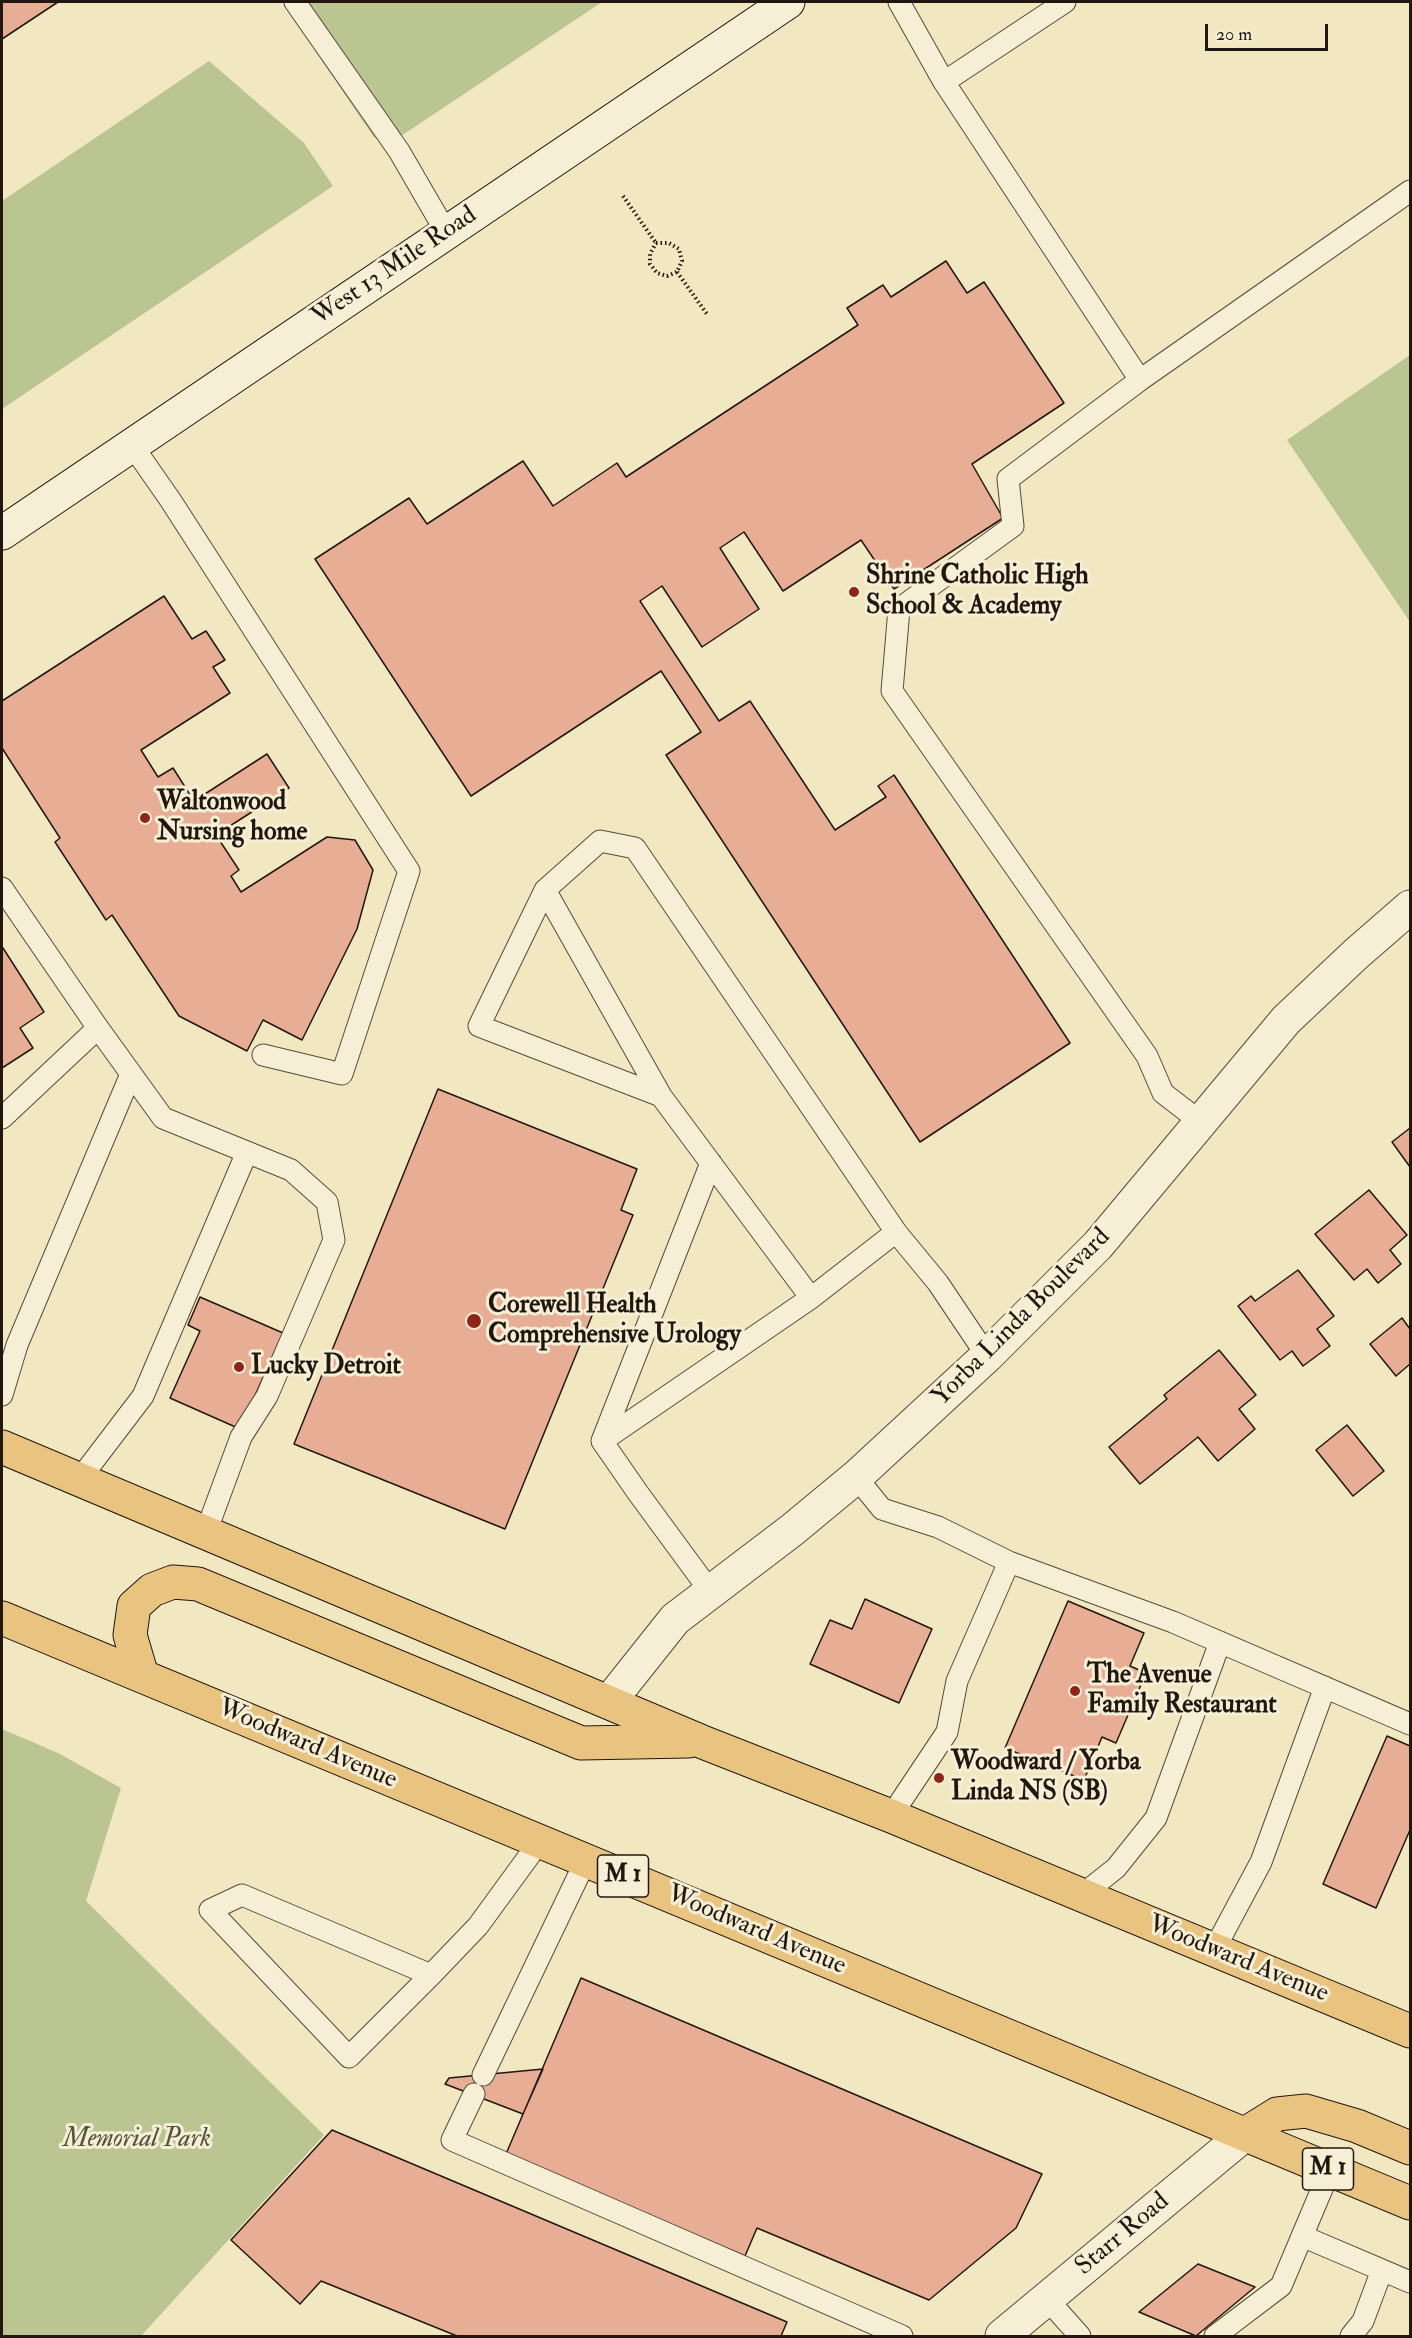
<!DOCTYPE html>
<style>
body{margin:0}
#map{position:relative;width:1412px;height:2338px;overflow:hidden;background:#f1e7c0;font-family:"IM FELL Double Pica",serif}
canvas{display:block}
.frame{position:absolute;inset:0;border:3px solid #22170f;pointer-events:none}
.scale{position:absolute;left:1205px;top:24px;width:123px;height:27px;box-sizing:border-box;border:3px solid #22170f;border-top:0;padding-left:8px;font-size:18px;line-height:21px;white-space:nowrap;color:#22170f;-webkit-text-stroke:4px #f6efd6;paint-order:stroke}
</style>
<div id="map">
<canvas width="1412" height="2338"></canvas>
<div class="frame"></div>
<div class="scale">20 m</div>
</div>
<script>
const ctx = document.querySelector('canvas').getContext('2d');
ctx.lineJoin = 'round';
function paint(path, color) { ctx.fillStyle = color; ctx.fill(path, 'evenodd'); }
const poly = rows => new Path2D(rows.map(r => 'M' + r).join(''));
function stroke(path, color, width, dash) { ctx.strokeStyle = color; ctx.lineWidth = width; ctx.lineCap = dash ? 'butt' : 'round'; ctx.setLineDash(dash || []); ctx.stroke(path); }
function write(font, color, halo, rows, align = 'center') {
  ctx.font = font + ' "IM FELL Double Pica",serif'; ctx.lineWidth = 6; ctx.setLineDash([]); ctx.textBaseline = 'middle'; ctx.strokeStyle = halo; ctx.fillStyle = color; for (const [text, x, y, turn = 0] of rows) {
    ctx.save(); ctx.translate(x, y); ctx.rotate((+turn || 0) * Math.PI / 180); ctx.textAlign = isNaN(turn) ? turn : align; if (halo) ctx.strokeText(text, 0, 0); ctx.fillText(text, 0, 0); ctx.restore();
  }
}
paint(poly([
 [282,2,602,2,395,140,383,144,373,136],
 [209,61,304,143,333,186,2,409,2,201],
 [1410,355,1410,622,1287,440],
 [2,1729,58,1753,121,1788,86,1901,324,2135,141,2336,2,2336]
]), '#bac592');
const building = poly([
 [2,2,58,2,2,39,2,2],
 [946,261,967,293,984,282,1064,403,972,464,1003,518,894,589,861,540,783,591,744,532,720,548,759,609,702,647,662,586,640,601,719,721,750,701,835,830,886,797,878,786,894,775,1070,1043,920,1142,666,755,701,732,661,671,471,796,315,559,409,498,427,524,523,461,553,506,617,463,626,477,858,325,847,308,883,285,891,297,946,261],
 [164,596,192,639,206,631,225,660,213,667,230,693,141,750,158,777,173,768,194,801,267,754,289,788,216,835,239,870,231,876,241,892,327,837,355,840,373,870,357,929,302,1040,263,1020,247,1051,179,1016,112,915,106,920,55,842,60,838,2,748,2,701,164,596],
 [3,948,44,1012,20,1028,33,1048,2,1068,2,949,3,948],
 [438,1089,637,1169,621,1210,633,1215,505,1529,294,1444,438,1089],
 [1410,1128,1410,1167,1392,1142,1410,1128],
 [1369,1190,1407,1235,1390,1250,1401,1264,1378,1283,1367,1269,1354,1280,1315,1234,1369,1190],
 [1298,1270,1334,1316,1317,1329,1330,1346,1303,1366,1292,1351,1280,1360,1238,1306,1251,1296,1255,1301,1298,1270],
 [200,1297,283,1333,240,1429,170,1398,200,1331,188,1325,200,1297],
 [1402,1318,1410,1329,1410,1364,1396,1376,1370,1344,1402,1318],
 [1219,1350,1256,1395,1239,1409,1255,1429,1218,1461,1198,1437,1140,1484,1109,1447,1167,1399,1164,1395,1219,1350],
 [1347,1425,1384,1471,1353,1496,1316,1450,1347,1425],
 [865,1599,932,1629,899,1703,810,1664,830,1620,852,1629,865,1599],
 [1068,1601,1144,1633,1130,1666,1146,1673,1116,1743,1102,1737,1084,1780,1005,1748,1068,1601],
 [1387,1736,1410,1746,1410,1830,1376,1908,1323,1884,1387,1736],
 [581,1978,1042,2174,1016,2228,929,2300,757,2228,745,2256,506,2154,581,1978],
 [543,2069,523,2114,445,2084,449,2078,543,2069],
 [332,2130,787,2322,781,2336,457,2336,321,2281,300,2304,231,2240,332,2130],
 [1198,2264,1255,2287,1196,2336,1139,2312,1198,2264]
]);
paint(building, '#e7ae95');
stroke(building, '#22170f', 1.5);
const service = poly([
 [295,2,399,151,446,232],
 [899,2,944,82,1140,380],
 [944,82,1065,2],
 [132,445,171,501,409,871,342,1074,263,1055],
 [2,888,98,1028,163,1118,291,1170,327,1202,334,1240,267,1396,241,1437,206,1532],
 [545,890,661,1096],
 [2,1118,98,1028],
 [1202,1123,1163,1093,1147,1056,892,691,899,609,1013,526,1008,479,1140,380,1410,191],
 [711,1163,602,1441,811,1298],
 [896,1232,811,1298,661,1096,479,1026,545,890,600,841,635,848,896,1232,938,1283,987,1356],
 [2,1395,17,1345,131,1074],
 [602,1441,638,1493,710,1591],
 [856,1477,882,1509,938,1527,1009,1562,1173,1622,1410,1724],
 [79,1480,143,1396,247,1152],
 [891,1816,947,1732,957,1681,1009,1562],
 [1082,1895,1116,1868,1156,1818,1220,1642],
 [1214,1950,1261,1862,1325,1687],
 [431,1975,242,1895,210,1910,349,2057,431,1975,478,1926,540,1841],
 [483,2075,586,1860],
 [474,2094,452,2140,902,2336],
 [1302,2236,1410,2282],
 [1047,2299,1080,2336],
 [1215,2336,1281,2286,1330,2170],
 [1351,2336,1363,2321,1382,2270]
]);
const minor = poly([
 [609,1702,675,1619,792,1530,856,1477,987,1356,1098,1245,1286,1020,1356,954,1410,907],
 [1002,2336,1245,2134]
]);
const secondary = poly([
 [2,533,788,2]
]);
const primary = poly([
 [2,1447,700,1741,891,1816,1410,2031],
 [2,1618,1410,2203],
 [142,1676,130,1635,134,1606,152,1590,173,1582,198,1584,581,1743,689,1741],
 [1245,2134,1277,2114,1306,2111,1357,2126,1410,2148]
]);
stroke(service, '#564b3b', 23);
stroke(minor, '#564b3b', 35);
stroke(secondary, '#22170f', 35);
stroke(primary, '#22170f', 35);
stroke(poly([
 [623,196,656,243],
 [656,243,669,243,679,249,682,261,677,272,667,276,657,273,650,264,650,254,656,243],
 [677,272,707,314]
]), '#22170f', 4, [1.5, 3]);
stroke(service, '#f6efd6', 21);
stroke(minor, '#f6efd6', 33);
stroke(secondary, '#f6efd6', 33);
stroke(primary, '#e8c480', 33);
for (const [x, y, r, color] of [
 [854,592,6,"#8f2418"],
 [145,818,6,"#8f2418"],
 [474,1321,8,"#8f2418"],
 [239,1367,6,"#8f2418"],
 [1075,1691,6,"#8f2418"],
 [939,1778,6,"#8f2418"]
]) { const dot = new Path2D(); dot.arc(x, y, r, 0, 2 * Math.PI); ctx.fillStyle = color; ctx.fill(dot); stroke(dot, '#f6efd6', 2); }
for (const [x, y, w] of [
 [623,1876,51],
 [1328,2169,51]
]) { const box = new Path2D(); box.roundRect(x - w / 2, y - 21, w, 42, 4.5); ctx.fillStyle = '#f6efd6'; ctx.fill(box); stroke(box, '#22170f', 1.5); }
write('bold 24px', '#22170f', null, [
 ["M 1",623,1876],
 ["M 1",1328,2169]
]);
write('26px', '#22170f', '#f6efd6', [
 ["West 13 Mile Road",395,267,-34],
 ["Yorba Linda Boulevard",1022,1318,-45],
 ["Woodward Avenue",307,1745,23],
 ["Woodward Avenue",756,1931,23],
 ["Woodward Avenue",1238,1960,22],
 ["Starr Road",1123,2235,-40]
]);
write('bold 26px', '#22170f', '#f6efd6', [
 ["Shrine Catholic High",866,577],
 ["School & Academy",866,607],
 ["Waltonwood",157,803],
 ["Nursing home",157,833],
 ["Corewell Health",488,1306],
 ["Comprehensive Urology",488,1336],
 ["Lucky Detroit",251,1367],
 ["The Avenue",1087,1676],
 ["Family Restaurant",1087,1706],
 ["Woodward / Yorba",951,1763],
 ["Linda NS (SB)",951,1793]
], 'left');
write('italic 26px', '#57543d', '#f6efd6', [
 ["Memorial Park",137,2140]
]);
</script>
